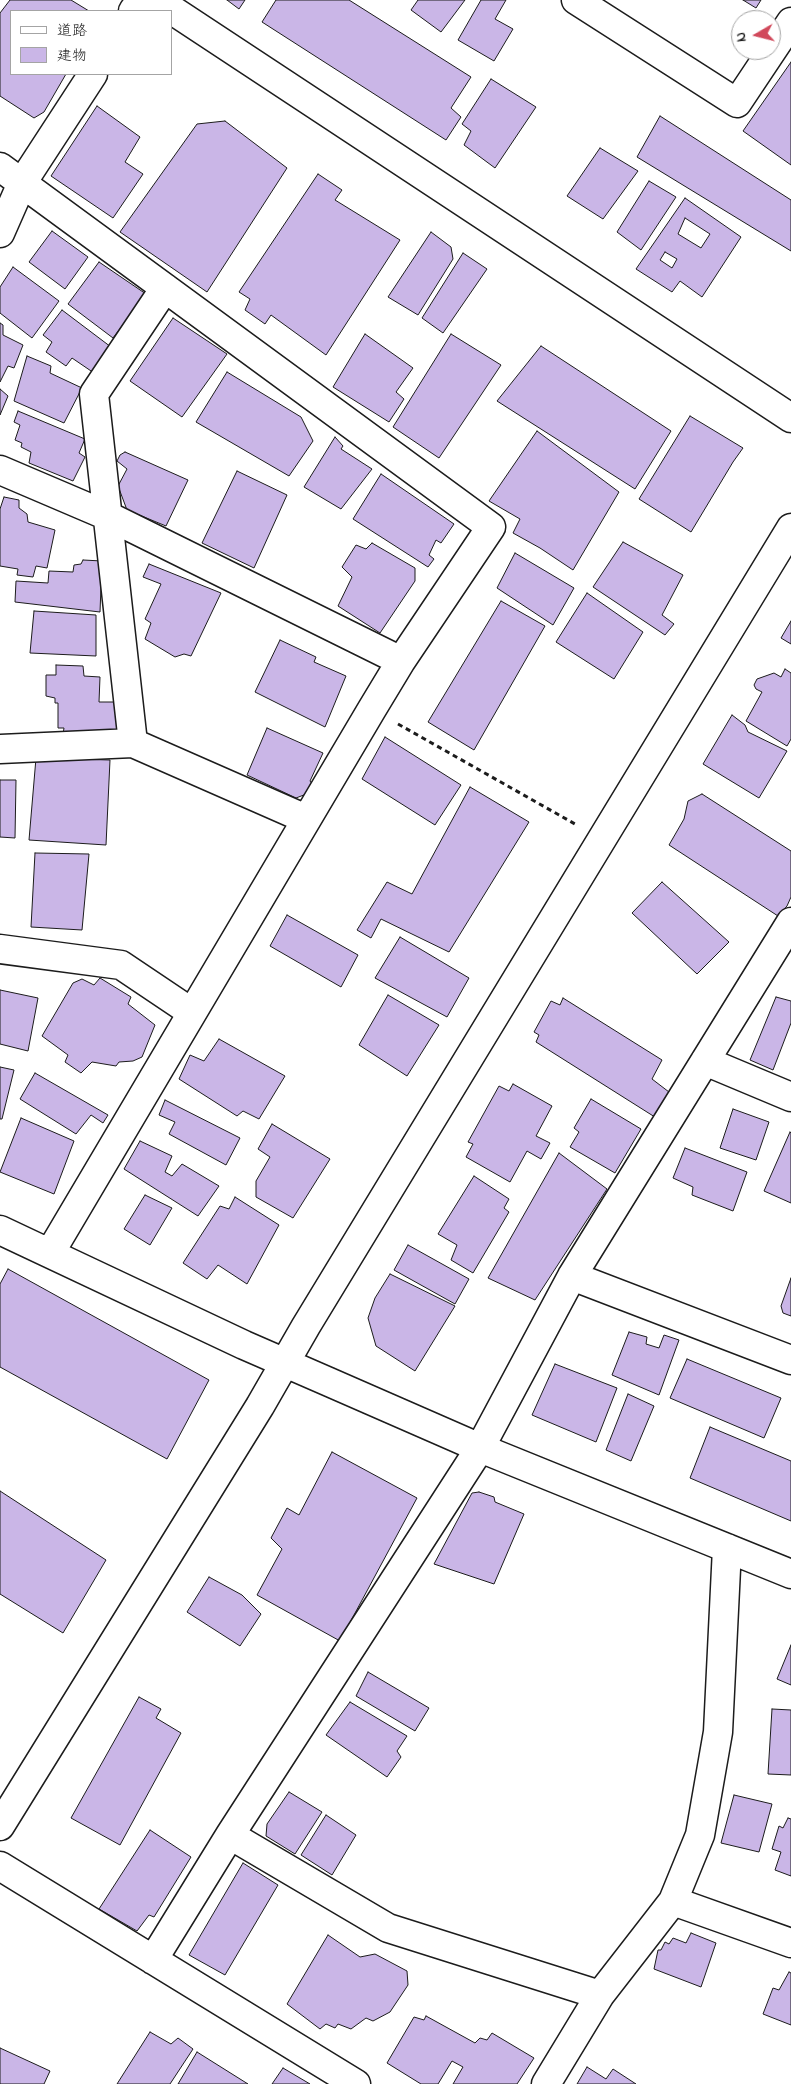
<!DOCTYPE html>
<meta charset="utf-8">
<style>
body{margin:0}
#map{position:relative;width:791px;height:2084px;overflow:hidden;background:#fff;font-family:"Indie Flower","Klee One",sans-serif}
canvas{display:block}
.legend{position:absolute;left:10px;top:10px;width:162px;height:65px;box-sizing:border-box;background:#fff;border:1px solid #a4a4a4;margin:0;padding:6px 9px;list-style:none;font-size:15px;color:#1c1c1c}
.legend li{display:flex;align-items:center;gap:10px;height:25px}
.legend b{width:25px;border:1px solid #a4a4a4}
.north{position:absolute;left:731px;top:10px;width:50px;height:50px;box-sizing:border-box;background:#fff;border:1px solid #a4a4a4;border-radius:50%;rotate:262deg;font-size:14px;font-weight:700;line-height:20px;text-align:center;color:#1c1c1c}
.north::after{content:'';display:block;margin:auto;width:18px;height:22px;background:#d1495b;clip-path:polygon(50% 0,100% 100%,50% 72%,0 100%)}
</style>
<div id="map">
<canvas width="791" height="2084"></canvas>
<ul class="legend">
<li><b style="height:6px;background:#fff"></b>道路</li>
<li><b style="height:14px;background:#cab6e7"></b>建物</li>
</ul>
<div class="north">N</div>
</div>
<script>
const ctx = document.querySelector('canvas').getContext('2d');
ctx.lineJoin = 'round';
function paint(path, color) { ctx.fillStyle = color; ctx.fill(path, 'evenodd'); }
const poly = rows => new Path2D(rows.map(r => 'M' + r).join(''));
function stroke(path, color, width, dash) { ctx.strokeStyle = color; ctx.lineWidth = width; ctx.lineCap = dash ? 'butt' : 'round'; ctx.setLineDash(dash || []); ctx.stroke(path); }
const building = poly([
 [10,0,71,0,89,11,11,11,11,74,66,74,44,112,34,118,0,96,0,13,10,0],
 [227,0,245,0,239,9,227,0],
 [276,0,349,0,471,77,451,108,461,117,446,140,262,22,276,0],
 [418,0,465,0,441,32,411,10,418,0],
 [481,0,506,0,495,19,513,29,494,61,458,40,481,0],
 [743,0,761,0,756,8,743,0],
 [791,62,791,165,743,131,791,62],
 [491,79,536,107,495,168,464,145,471,131,462,124,491,79],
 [97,106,140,137,125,162,143,174,113,218,51,176,97,106],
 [660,116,791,200,791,251,637,157,660,116],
 [225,121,287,168,207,292,120,232,197,124,225,121],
 [600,148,638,171,603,219,567,196,600,148],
 [318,174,342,190,335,200,400,240,326,355,271,315,265,324,245,310,250,299,239,292,318,174],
 [649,181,676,197,641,250,617,232,649,181],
 [685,198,741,237,702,297,680,281,672,292,636,269,685,198],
 [685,218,710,234,701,248,678,234,685,218],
 [665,252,677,259,672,268,660,260,665,252],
 [52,231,88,257,65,289,29,262,52,231],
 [431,232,451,247,453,259,418,315,388,297,431,232],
 [463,253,487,269,443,333,422,318,463,253],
 [99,262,146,294,113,338,68,304,99,262],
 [13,267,59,301,32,338,0,313,0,287,13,267],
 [62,310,111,347,94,373,72,358,66,366,46,352,52,342,43,335,62,310],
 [173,318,227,354,182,417,130,381,173,318],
 [0,323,3,325,3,335,23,345,14,368,8,366,0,382,0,323],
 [365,334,413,368,396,392,404,399,389,422,333,387,365,334],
 [451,334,501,365,439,458,393,427,451,334],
 [541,346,671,431,635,489,497,401,541,346],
 [27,356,51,366,50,373,82,388,64,423,14,401,27,356],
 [227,372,301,417,313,441,289,476,196,422,227,372],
 [0,389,8,396,0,415,0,389],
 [18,411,85,439,79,453,85,457,73,481,29,463,31,452,21,447,22,443,15,440,20,425,14,422,18,411],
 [690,416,743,448,733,462,691,532,639,499,690,416],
 [537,431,619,492,573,570,540,548,513,533,520,519,489,501,537,431],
 [335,437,343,446,341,449,372,469,341,509,304,487,335,437],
 [125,452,188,480,166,526,127,510,118,486,127,469,117,461,120,455,125,452],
 [237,471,287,495,254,568,202,543,237,471],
 [381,474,454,524,441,543,436,540,429,555,434,559,428,567,353,519,381,474],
 [4,497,19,500,19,508,27,514,28,522,55,530,47,568,36,566,33,577,17,575,18,569,0,566,0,509,4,497],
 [623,542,683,575,662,615,674,624,665,635,593,587,623,542],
 [372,543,415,568,415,581,380,633,338,606,352,577,342,567,356,545,366,549,372,543],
 [515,553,574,588,553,625,497,588,515,553],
 [83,560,102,561,100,612,15,602,16,581,48,583,49,571,73,572,74,565,81,564,83,560],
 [149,564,221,593,191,656,184,654,175,657,145,639,151,623,145,619,161,584,143,577,149,564],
 [587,593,643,632,614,679,556,642,587,593],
 [501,601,545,626,474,750,428,722,501,601],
 [34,611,96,615,96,656,30,653,34,611],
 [791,621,791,644,781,638,791,621],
 [280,640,316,657,314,662,346,676,325,727,255,692,280,640],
 [56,665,83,666,84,676,100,677,99,702,117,702,117,728,111,734,63,734,64,728,58,728,58,703,55,703,55,698,46,696,46,675,56,675,56,665],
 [785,669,791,673,791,739,787,746,746,721,762,692,756,689,754,685,757,679,774,673,781,677,785,669],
 [732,715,745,725,748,732,787,751,759,798,703,764,732,715],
 [267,728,323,753,310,781,313,785,309,793,296,798,247,775,267,728],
 [385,737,461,785,435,825,362,779,385,737],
 [36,758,110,760,106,845,29,840,36,758],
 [0,780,16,780,15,838,0,837,0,780],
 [470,787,529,822,449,952,381,919,371,938,357,930,387,882,412,894,470,787],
 [702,794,791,851,791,897,787,906,778,916,669,845,684,819,688,801,702,794],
 [35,853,89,854,82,930,31,927,35,853],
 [662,882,729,942,697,974,632,913,662,882],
 [287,915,358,955,341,987,270,946,287,915],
 [400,937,469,978,447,1017,375,978,400,937],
 [100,978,131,997,128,1004,155,1025,142,1057,133,1061,119,1062,116,1066,92,1062,81,1073,65,1062,68,1055,42,1036,73,983,82,979,94,985,100,978],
 [0,990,38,998,28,1051,0,1044,0,990],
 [388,995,439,1025,407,1076,359,1045,388,995],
 [776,997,791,1001,791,1023,773,1070,750,1060,776,997],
 [563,998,662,1060,652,1079,669,1092,658,1119,536,1042,539,1035,534,1032,551,1001,560,1005,563,998],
 [219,1039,285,1076,259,1119,243,1111,237,1116,179,1079,190,1055,204,1061,219,1039],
 [0,1067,14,1070,2,1119,0,1119,0,1067],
 [35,1073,108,1115,103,1123,91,1115,76,1134,20,1099,35,1073],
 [513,1084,552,1106,536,1136,550,1143,541,1159,527,1151,510,1182,466,1157,473,1144,468,1142,499,1086,509,1091,513,1084],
 [591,1099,641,1129,615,1173,570,1147,579,1132,574,1128,591,1099],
 [165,1100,240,1138,226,1165,169,1134,175,1122,159,1115,165,1100],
 [733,1109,769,1122,756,1160,720,1148,733,1109],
 [21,1118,74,1141,54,1194,0,1172,21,1118],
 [272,1124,330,1159,293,1218,256,1197,256,1181,270,1157,258,1149,272,1124],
 [790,1132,791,1133,791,1203,764,1191,790,1132],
 [140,1141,172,1156,165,1172,172,1176,182,1164,219,1186,198,1216,124,1169,140,1141],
 [685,1148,747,1172,733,1211,692,1195,693,1187,673,1178,685,1148],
 [559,1153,607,1189,535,1300,488,1278,559,1153],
 [474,1176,509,1199,504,1208,509,1212,473,1273,451,1260,457,1245,438,1234,474,1176],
 [145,1195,172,1208,150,1245,124,1229,145,1195],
 [235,1197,279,1225,247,1284,218,1265,207,1279,183,1263,220,1206,229,1209,235,1197],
 [408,1245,469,1279,455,1304,394,1270,408,1245],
 [8,1269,209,1380,167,1459,0,1367,0,1284,8,1269],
 [390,1274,455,1306,415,1371,376,1346,368,1318,375,1298,390,1274],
 [791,1278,791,1316,783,1313,781,1306,791,1278],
 [629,1332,647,1337,646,1344,659,1348,664,1335,679,1340,659,1395,612,1375,629,1332],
 [687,1359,781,1398,764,1438,670,1398,687,1359],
 [555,1364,617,1388,596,1442,532,1415,555,1364],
 [628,1394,654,1406,631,1461,606,1450,628,1394],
 [710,1427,791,1461,791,1521,690,1478,710,1427],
 [332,1452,417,1498,340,1641,257,1595,282,1549,271,1538,287,1508,299,1515,332,1452],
 [0,1491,106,1560,63,1633,0,1594,0,1491],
 [479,1492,494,1497,495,1502,524,1514,494,1584,434,1564,472,1493,479,1492],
 [209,1577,242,1595,261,1614,240,1646,187,1612,209,1577],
 [791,1645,791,1685,777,1679,791,1645],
 [368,1672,429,1708,415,1731,356,1696,368,1672],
 [139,1697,161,1709,156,1718,181,1733,120,1845,71,1818,139,1697],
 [350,1702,407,1736,397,1751,401,1757,387,1777,326,1735,350,1702],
 [772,1709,791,1710,791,1775,768,1774,772,1709],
 [289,1792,322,1812,295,1854,266,1836,267,1824,289,1792],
 [734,1795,772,1804,759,1852,721,1843,734,1795],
 [326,1815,356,1835,332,1875,301,1855,326,1815],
 [788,1818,791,1819,791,1876,775,1870,781,1852,772,1849,779,1826,783,1828,788,1818],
 [150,1830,191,1857,154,1917,149,1915,137,1931,99,1909,150,1830],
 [243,1863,278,1885,225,1975,189,1955,243,1863],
 [691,1933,716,1943,701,1987,654,1969,658,1950,661,1950,665,1942,669,1944,673,1938,686,1943,691,1933],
 [328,1935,360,1957,375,1954,407,1971,408,1985,390,2012,373,2021,366,2018,351,2029,338,2024,335,2028,326,2024,320,2029,287,2004,328,1935],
 [789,1972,791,1973,791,2025,763,2014,773,1988,779,1990,789,1972],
 [426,2016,475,2043,480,2038,487,2040,492,2033,534,2058,517,2084,453,2084,463,2067,452,2061,438,2084,421,2084,387,2063,414,2017,424,2020,426,2016],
 [150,2032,171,2044,178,2038,193,2049,170,2084,117,2084,150,2032],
 [0,2048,50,2071,44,2084,0,2084,0,2048],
 [197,2052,248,2084,178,2084,197,2052],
 [587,2067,606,2079,613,2069,636,2084,577,2084,587,2067],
 [283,2068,310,2084,272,2084,283,2068]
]);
paint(building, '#cab6e7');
stroke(building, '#1c1c1c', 1);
const minor = poly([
 [157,0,791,418],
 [576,0,737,103,791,22],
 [133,11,141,0],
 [0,167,491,527,401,661,372,709,50,1253],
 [0,233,22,183,93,74],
 [0,470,108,516,401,661],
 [133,743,94,394,165,288],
 [0,749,133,743,306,819],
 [0,949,121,965,191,1012],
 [705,1061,791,1097],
 [0,1230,244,1345,329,1382,480,1448,791,1574],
 [572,1276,791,1360],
 [0,1826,260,1406,306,1326,791,528],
 [230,1835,388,1928,600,1995],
 [0,1866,356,2084],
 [673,1901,700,1835,718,1732,727,1548],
 [153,1960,230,1835,480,1448,572,1276,791,922],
 [546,2084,600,1995,673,1901,791,1943]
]);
stroke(minor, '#1c1c1c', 31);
stroke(poly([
 [398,724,575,824]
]), '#1c1c1c', 3, [5, 4]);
stroke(minor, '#fff', 28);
</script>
